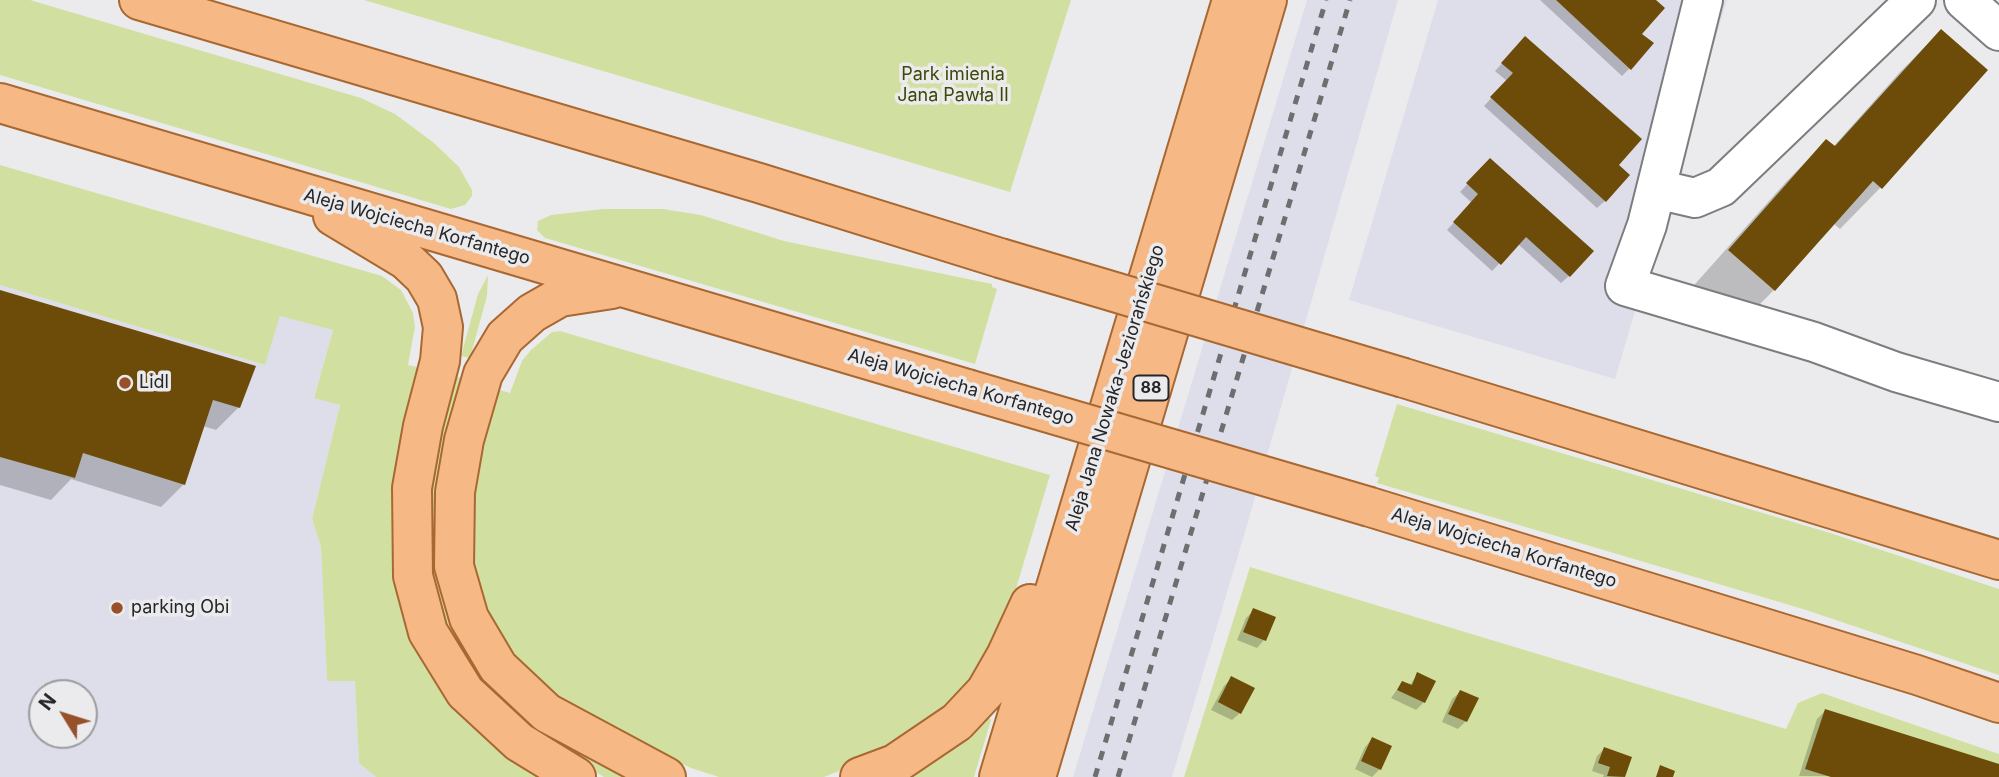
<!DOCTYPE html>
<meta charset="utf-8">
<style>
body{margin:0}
#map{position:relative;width:1999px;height:777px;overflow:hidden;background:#ebebee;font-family:Inter,sans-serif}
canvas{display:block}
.north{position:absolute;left:28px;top:679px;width:70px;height:70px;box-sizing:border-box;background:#ebebee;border:2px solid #9c9c9f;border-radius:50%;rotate:308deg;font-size:19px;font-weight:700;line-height:28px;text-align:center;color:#262628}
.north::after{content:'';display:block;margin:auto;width:24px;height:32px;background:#97502a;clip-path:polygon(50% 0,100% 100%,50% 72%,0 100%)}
</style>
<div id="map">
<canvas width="1999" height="777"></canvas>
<div class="north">N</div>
</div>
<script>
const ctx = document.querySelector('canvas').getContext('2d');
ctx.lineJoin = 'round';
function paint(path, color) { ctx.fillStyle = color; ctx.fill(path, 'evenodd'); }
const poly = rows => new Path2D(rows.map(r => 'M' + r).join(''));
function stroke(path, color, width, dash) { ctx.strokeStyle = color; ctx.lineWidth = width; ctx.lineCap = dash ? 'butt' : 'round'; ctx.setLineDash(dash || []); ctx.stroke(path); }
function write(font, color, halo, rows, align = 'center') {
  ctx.font = font + ' Inter,sans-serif'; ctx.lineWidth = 7; ctx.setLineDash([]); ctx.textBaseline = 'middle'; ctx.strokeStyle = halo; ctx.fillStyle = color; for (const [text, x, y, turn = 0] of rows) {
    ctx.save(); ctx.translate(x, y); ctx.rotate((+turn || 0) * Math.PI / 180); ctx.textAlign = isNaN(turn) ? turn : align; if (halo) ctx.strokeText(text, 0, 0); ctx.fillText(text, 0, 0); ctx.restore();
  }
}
paint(poly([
 [1307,0,1398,0,1245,532,1172,777,1073,777],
 [1438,0,1727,0,1615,379,1349,300],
 [0,285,265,365,280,315,333,330,314,397,340,405,312,519,321,547,327,680,355,681,359,763,376,777,0,777],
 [42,693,84,693,84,735,42,735]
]), '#dddee9');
paint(poly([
 [0,0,30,0,361,98,395,114,434,143,459,167,472,190,472,196,465,205,451,209,0,75],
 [364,0,1071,0,1010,192],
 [0,165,382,276,401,290,413,313,415,327,408,365,425,369,404,444,462,715,485,737,516,761,541,777,376,777,359,763,355,681,327,681,321,547,312,519,340,405,314,398,333,330,280,316,265,365,0,285],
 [603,209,663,209,701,215,784,241,992,284,992,287,997,289,975,364,545,238,537,230,538,221,551,215],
 [488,275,487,296,470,358,461,356,478,294],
 [560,331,1050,475,1009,612,988,661,949,706,915,732,854,765,824,777,719,777,691,768,579,716,519,669,474,592,470,475,493,388,510,393,522,361,531,350,552,332],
 [455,376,464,379,442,459,496,689,533,727,635,777,604,777,529,733,465,664,434,601,426,495],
 [1397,404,1830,533,1999,589,1999,675,1803,609,1377,483,1379,478,1375,476],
 [1250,567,1786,729,1798,703,1822,693,1999,754,1999,777,1184,777],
 [988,716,991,720,974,777,898,777]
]), '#d1e0a1');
paint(poly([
 [1540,0,1653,0,1640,34,1630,68,1622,76],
 [1941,31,1881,187,1840,229,1833,223,1774,290,1733,331,1688,292,1785,183,1826,141,1833,147,1900,72],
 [1518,46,1617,165,1605,201,1597,208,1484,106,1507,81,1495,71],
 [1490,160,1569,276,1561,283,1518,244,1492,271,1447,230,1472,203,1460,192],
 [0,291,239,407,216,430,203,426,184,484,161,507,71,479,51,500,0,485],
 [1254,610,1274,618,1264,640,1257,648,1237,640,1246,618],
 [1418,674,1424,702,1416,710,1391,698,1402,683,1409,686],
 [1232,678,1240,713,1232,720,1211,710,1224,686],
 [1460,692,1466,721,1458,729,1442,722,1452,699],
 [1825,711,1999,766,1999,777,1799,776,1817,719],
 [1372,739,1380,769,1372,777,1355,769,1365,747],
 [1604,749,1630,758,1623,777,1603,777,1604,775,1592,771,1597,756]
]), '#0003');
paint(poly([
 [1556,0,1656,0,1665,8,1642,34,1654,43,1631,70],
 [1941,29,1988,70,1882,189,1873,181,1775,291,1728,250,1826,139,1835,146],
 [1525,36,1642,139,1619,165,1630,175,1606,202,1490,97,1513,73,1501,63],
 [1490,158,1594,251,1570,277,1526,237,1501,265,1453,222,1478,194,1466,183],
 [0,290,256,366,240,408,213,400,185,485,83,453,75,478,0,457],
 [1253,608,1276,617,1266,641,1243,632],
 [1417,672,1436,681,1425,703,1397,690,1402,681,1412,685],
 [1231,676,1255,688,1241,714,1218,702],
 [1460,690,1479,698,1467,722,1448,714],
 [1825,709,1999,764,1999,777,1831,777,1805,769],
 [1372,737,1392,746,1381,770,1361,761],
 [1604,747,1632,757,1625,777,1607,776,1610,767,1598,763],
 [1660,765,1675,771,1673,777,1656,777]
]), '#6d4c0a');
const minor = poly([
 [1703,0,1647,225,1625,286,1814,342,1896,372,1999,402],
 [1964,0,1999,31],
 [1656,189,1695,198,1721,187,1916,0]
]);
const major = poly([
 [139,0,759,183,1000,258],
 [0,103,967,389],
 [333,216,406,260,424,277,437,299,443,327,440,361,423,426,412,488,413,576,428,632,465,692,519,742,576,777],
 [612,289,560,297,532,313,505,337,483,374,464,440,455,492,454,566,469,618,498,667,547,713,666,777],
 [1404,378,1999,560],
 [1370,507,1917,675,1999,703],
 [860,777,895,764,957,722,986,691,1006,656,1030,604],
 [999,777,1232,0],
 [1036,777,1267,0]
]);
stroke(minor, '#7d7d80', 42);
stroke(major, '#a96831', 42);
stroke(minor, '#fff', 38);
stroke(major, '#f6b986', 38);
stroke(poly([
 [1095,777,1326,0],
 [1118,777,1350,0]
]), '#6e6e70', 5, [9, 9]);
const majorBridge = poly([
 [1000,258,1404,378],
 [967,389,1370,507]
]);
stroke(majorBridge, '#a96831', 42, []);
stroke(majorBridge, '#f6b986', 38);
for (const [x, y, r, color] of [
 [125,383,7,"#97502a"],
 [117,608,7,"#97502a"]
]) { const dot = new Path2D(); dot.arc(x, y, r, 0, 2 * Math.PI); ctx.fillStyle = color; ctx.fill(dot); stroke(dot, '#ebebee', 2.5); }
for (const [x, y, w] of [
 [1151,388,35]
]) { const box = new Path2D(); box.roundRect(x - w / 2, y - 12.5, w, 25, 5); ctx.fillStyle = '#ebebee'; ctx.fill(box); stroke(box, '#262628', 2); }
write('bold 16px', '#262628', null, [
 ["88",1151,388]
]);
write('18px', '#3d4707', '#ebebee', [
 ["Park imienia",953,75],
 ["Jana Pawła II",953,96]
]);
write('18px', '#262628', '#ebebee', [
 ["Aleja Wojciecha Korfantego",417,227,16],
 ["Aleja Wojciecha Korfantego",961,387,16],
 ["Aleja Jana Nowaka-Jeziorańskiego",1115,388,-73],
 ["Aleja Wojciecha Korfantego",1504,548,17]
]);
write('18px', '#262628', '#ebebee', [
 ["Lidl",139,383],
 ["parking Obi",131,608]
], 'left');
</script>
